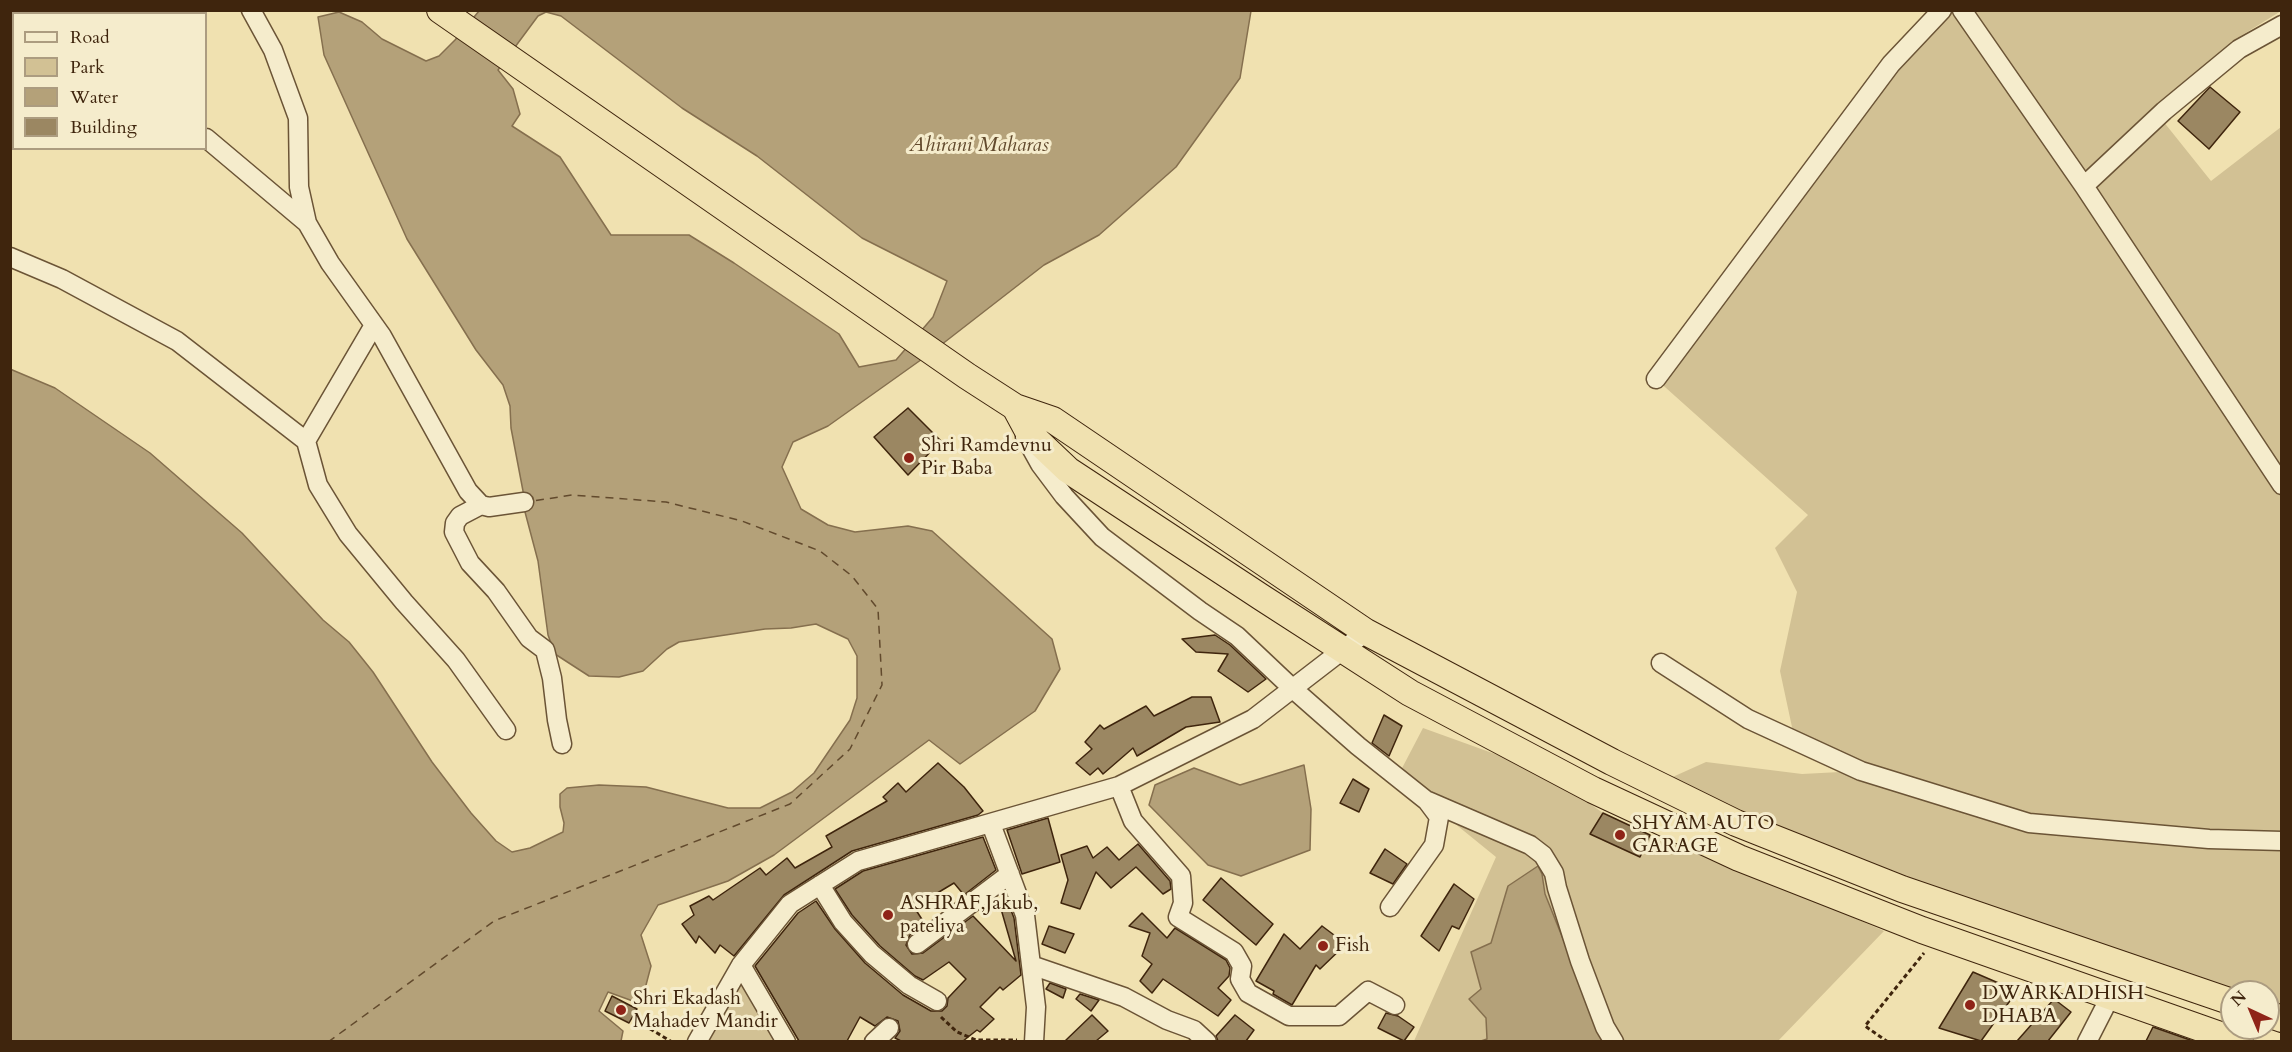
<!DOCTYPE html>
<style>
body{margin:0}
#map{position:relative;width:2292px;height:1052px;overflow:hidden;background:#f0e1b0;font-family:Cardo,serif}
canvas{display:block}
.frame{position:absolute;inset:0;border:12px solid #3f250d;pointer-events:none}
.legend{position:absolute;left:12px;top:12px;width:195px;height:138px;box-sizing:border-box;background:#f5eccc;border:2px solid #ac9c80;margin:0;padding:8px 10px;list-style:none;font-size:18px;color:#3f250d}
.legend li{display:flex;align-items:center;gap:12px;height:30px}
.legend b{width:30px;border:2px solid #ac9c80}
.north{position:absolute;left:2220px;top:980px;width:60px;height:60px;box-sizing:border-box;background:#f5eccc;border:2px solid #ac9c80;border-radius:50%;rotate:316deg;font-size:16px;font-weight:700;line-height:24px;text-align:center;color:#3f250d}
.north::after{content:'';display:block;margin:auto;width:21px;height:27px;background:#8f2418;clip-path:polygon(50% 0,100% 100%,50% 72%,0 100%)}
</style>
<div id="map">
<canvas width="2292" height="1052"></canvas>
<div class="frame"></div>
<ul class="legend">
<li><b style="height:8px;background:#f5eccc"></b>Road</li>
<li><b style="height:16px;background:#d2c194"></b>Park</li>
<li><b style="height:16px;background:#b4a179"></b>Water</li>
<li><b style="height:16px;background:#9b8762"></b>Building</li>
</ul>
<div class="north">N</div>
</div>
<script>
const ctx = document.querySelector('canvas').getContext('2d');
ctx.lineJoin = 'round';
function paint(path, color) { ctx.fillStyle = color; ctx.fill(path, 'evenodd'); }
const poly = rows => new Path2D(rows.map(r => 'M' + r).join(''));
function stroke(path, color, width, dash) { ctx.strokeStyle = color; ctx.lineWidth = width; ctx.lineCap = dash ? 'butt' : 'round'; ctx.setLineDash(dash || []); ctx.stroke(path); }
function write(font, color, halo, rows, align = 'center') {
  ctx.font = font + ' Cardo,serif'; ctx.lineWidth = 6; ctx.setLineDash([]); ctx.textBaseline = 'middle'; ctx.strokeStyle = halo; ctx.fillStyle = color; for (const [text, x, y, turn = 0] of rows) {
    ctx.save(); ctx.translate(x, y); ctx.rotate((+turn || 0) * Math.PI / 180); ctx.textAlign = isNaN(turn) ? turn : align; if (halo) ctx.strokeText(text, 0, 0); ctx.fillText(text, 0, 0); ctx.restore();
  }
}
paint(poly([
 [1942,11,2281,11,2231,42,2239,49,2159,116,2211,181,2281,127,2281,1019,2268,1014,2268,992,2232,992,2232,1002,1657,784,1706,762,1802,774,1859,771,1795,741,1780,671,1797,592,1775,548,1808,515,1656,379],
 [1423,728,1545,772,1603,813,1640,856,1650,835,1752,873,1884,931,1778,1041,1622,1041,1572,962,1545,894,1542,874,1538,867,1508,886,1491,943,1481,989,1469,999,1486,1018,1487,1039,1481,1042,1414,1041,1496,857,1427,801,1400,772],
 [741,965,786,1042,696,1042]
]), '#d2c194');
const water = poly([
 [479,11,1251,11,1240,78,1176,167,1099,235,1044,265,932,352,828,426,793,442,782,467,801,509,828,525,855,532,908,526,932,531,1052,639,1060,669,1035,711,960,764,929,740,774,855,728,881,658,905,641,935,651,966,641,1004,608,992,599,1011,623,1031,621,1041,11,1041,10,369,55,388,150,453,242,533,323,620,349,642,373,672,432,762,471,813,496,841,512,852,530,848,563,832,564,823,560,807,560,794,567,788,599,785,646,787,728,808,760,808,792,792,814,773,850,720,857,698,857,656,848,639,816,624,791,628,765,629,679,642,667,649,643,671,619,677,589,676,555,654,548,635,538,561,525,512,523,491,511,428,510,406,503,385,476,350,407,239,324,55,318,17,339,12,362,22,382,39,426,61,439,56,455,40,479,11],
 [546,12,561,16,682,108,757,156,862,238,947,281,933,317,896,360,859,367,839,334,734,263,689,235,611,235,560,157,512,126,520,114,513,89,498,70,538,16,546,12],
 [1304,765,1311,809,1310,850,1241,876,1208,865,1149,805,1155,785,1194,768,1240,785,1304,765],
 [1538,866,1542,874,1545,894,1604,1041,1481,1041,1487,1039,1486,1018,1469,999,1481,989,1471,952,1491,943,1508,886,1538,866]
]);
paint(water, '#b4a179');
stroke(water, '#856f4e', 1.5);
stroke(poly([
 [328,1042,494,921,790,804,850,749,882,685,878,609,852,576,820,551,742,521,666,502,572,495,533,501]
]), '#624a2d', 1.5, [8, 6]);
const building = poly([
 [2210,87,2240,112,2209,149,2178,121,2210,87],
 [908,408,941,441,908,475,874,437,908,408],
 [1215,635,1230,645,1266,679,1248,692,1218,671,1228,654,1196,652,1182,639,1215,635],
 [1192,697,1211,697,1220,722,1186,727,1137,756,1133,748,1103,774,1098,768,1090,775,1076,763,1092,749,1085,742,1100,725,1104,729,1146,706,1154,716,1192,697],
 [1384,715,1402,726,1389,756,1372,743,1384,715],
 [938,763,964,787,983,811,978,815,852,851,784,895,734,956,720,945,715,953,699,936,696,943,682,924,694,915,690,906,709,896,713,900,760,868,766,875,787,858,795,868,832,847,826,836,887,801,883,797,898,783,906,792,938,763],
 [1353,779,1369,789,1359,812,1340,803,1353,779],
 [1603,813,1650,835,1640,857,1590,834,1603,813],
 [1048,818,1060,862,1022,874,1007,830,1048,818],
 [983,837,996,870,964,895,954,883,914,907,925,924,910,935,906,945,912,954,923,953,973,916,1016,961,999,902,1007,900,1014,918,1021,975,1003,990,1000,987,980,1007,994,1019,980,1032,977,1030,963,1041,901,1041,895,1038,900,1031,898,1021,887,1017,875,1026,860,1017,847,1041,799,1041,755,966,798,913,816,901,835,929,865,963,903,995,931,1011,942,1011,947,1006,948,998,966,979,949,962,923,980,915,976,880,946,852,915,835,889,863,871,983,837],
 [1138,844,1170,881,1171,889,1163,894,1136,867,1111,888,1096,872,1080,909,1061,903,1068,880,1061,855,1087,846,1093,858,1107,847,1119,860,1138,844],
 [1385,849,1407,864,1393,884,1370,873,1385,849],
 [1221,878,1273,924,1256,945,1203,900,1221,878],
 [1454,884,1474,899,1459,929,1452,926,1439,951,1421,936,1454,884],
 [1142,913,1167,938,1175,928,1226,960,1230,968,1229,976,1218,988,1231,1000,1218,1016,1163,979,1152,993,1140,981,1152,964,1142,956,1150,933,1129,926,1142,913],
 [1049,926,1074,934,1065,953,1042,944,1049,926],
 [1322,926,1346,944,1320,969,1316,965,1292,1005,1273,994,1274,991,1256,981,1284,934,1300,949,1322,926],
 [1973,972,2017,991,1981,1041,1939,1028,1973,972],
 [1050,983,1066,989,1063,998,1046,989,1050,983],
 [1080,994,1099,1000,1091,1011,1076,999,1080,994],
 [612,996,637,1009,629,1023,605,1011,612,996],
 [2054,999,2071,1012,2048,1041,2017,1041,2054,999],
 [1386,1013,1398,1016,1414,1027,1404,1041,1378,1028,1386,1013],
 [1092,1015,1108,1031,1096,1041,1065,1041,1092,1015],
 [1235,1015,1254,1030,1246,1041,1218,1041,1216,1036,1235,1015],
 [2153,1027,2193,1041,2146,1041,2153,1027]
]);
paint(building, '#9b8762');
stroke(building, '#3f250d', 1.5);
const minor = poly([
 [35,10,41,14],
 [251,10,273,50,298,118,299,187,307,223,330,263,382,336,468,491,481,505,489,507,524,502],
 [1962,10,2084,186,2282,485],
 [206,138,307,223],
 [2084,186,2164,111,2239,49,2282,25],
 [10,257,62,279,177,341,306,441],
 [374,325,306,441,318,485,348,534,404,602,456,660,506,730],
 [1656,379,1891,64,1942,10],
 [1025,437,1040,464,1064,496,1102,537,1200,611,1237,636,1292,688,1358,746,1427,801,1439,817,1434,845,1390,907],
 [481,505,460,516,455,523,454,532,470,563,496,591,529,638,545,650,552,678,557,720,562,744],
 [1661,663,1748,719,1861,771,2029,823,2209,839,2282,841],
 [1119,786,1133,821,1181,876,1183,903,1178,917,1234,952,1242,966,1240,979,1248,993,1289,1016,1339,1016,1368,991,1395,1005],
 [1428,801,1530,845,1543,855,1554,873,1557,888,1580,961,1605,1027,1614,1042],
 [991,824,1025,915,1036,1007,1034,1042],
 [820,885,843,922,872,954,909,985,937,1001],
 [917,944,1010,874],
 [741,965,786,1042],
 [1031,965,1124,997,1167,1020,1194,1030,1207,1042],
 [697,1042,741,965,790,904,858,861,1119,786,1253,719,1366,632],
 [874,1042,889,1028],
 [2087,1042,2111,995]
]);
const highway = poly([
 [440,10,967,376,1015,407,1053,420,1366,632,1612,762,1736,823,1902,889,2232,1002],
 [1015,407,1029,433,1068,470,1261,597,1410,693,1593,790,1739,858,1922,930,2240,1042],
 [2268,1014,2282,1019]
]);
stroke(minor, '#6b5436', 21);
stroke(highway, '#3f250d', 28);
stroke(poly([
 [941,1017,957,1032,976,1040,1017,1040],
 [637,1021,672,1042],
 [1888,1042,1865,1026,1924,953]
]), '#3f250d', 3, [4.5, 3]);
stroke(minor, '#f5eccc', 18);
stroke(highway, '#f0e1b0', 26);
for (const [x, y, r, color] of [
 [909,458,6,"#8f2418"],
 [1620,835,6,"#8f2418"],
 [888,915,6,"#8f2418"],
 [1323,946,6,"#8f2418"],
 [1970,1005,6,"#8f2418"],
 [621,1010,6,"#8f2418"]
]) { const dot = new Path2D(); dot.arc(x, y, r, 0, 2 * Math.PI); ctx.fillStyle = color; ctx.fill(dot); stroke(dot, '#f5eccc', 2); }
write('20px', '#3f250d', '#f5eccc', [
 ["Shri Ramdevnu",921,446],
 ["Pir Baba",921,469],
 ["SHYAM AUTO",1632,824],
 ["GARAGE",1632,847],
 ["ASHRAF,Jakub,",900,904],
 ["pateliya",900,927],
 ["Fish",1335,946],
 ["DWARKADHISH",1982,994],
 ["DHABA",1982,1017],
 ["Shri Ekadash",633,999],
 ["Mahadev Mandir",633,1022]
], 'left');
write('italic 21px', '#624a2d', '#f5eccc', [
 ["Ahirani Maharas",979,146]
]);
</script>
